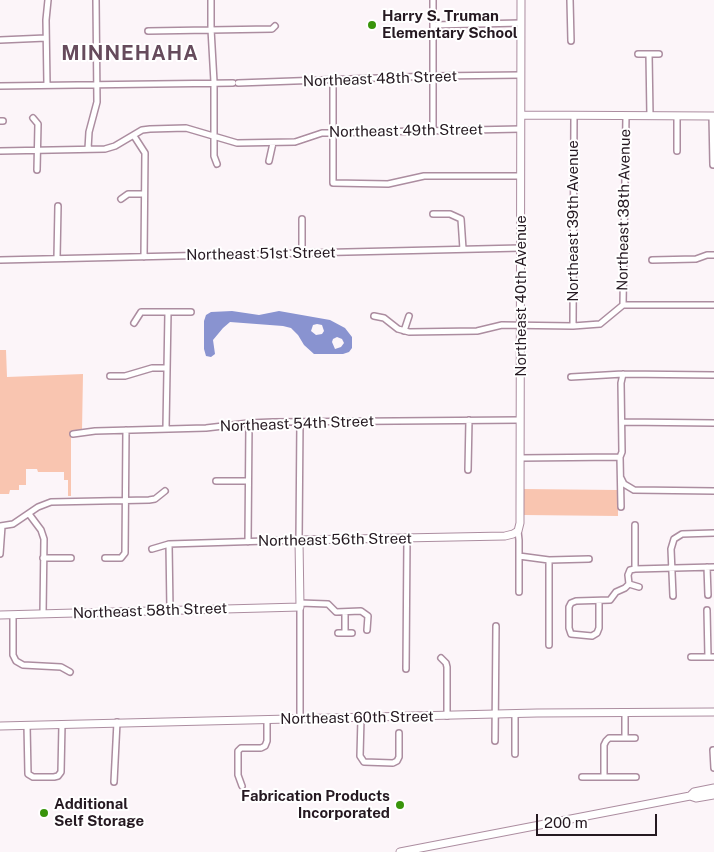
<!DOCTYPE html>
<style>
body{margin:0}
#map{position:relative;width:714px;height:852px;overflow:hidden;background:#fcf5f9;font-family:"Public Sans",sans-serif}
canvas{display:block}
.scale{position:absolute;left:536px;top:814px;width:121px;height:22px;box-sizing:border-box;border:2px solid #251921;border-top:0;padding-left:6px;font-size:15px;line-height:18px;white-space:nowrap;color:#251921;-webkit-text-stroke:4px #fff;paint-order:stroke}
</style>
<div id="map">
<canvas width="714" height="852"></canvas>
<div class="scale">200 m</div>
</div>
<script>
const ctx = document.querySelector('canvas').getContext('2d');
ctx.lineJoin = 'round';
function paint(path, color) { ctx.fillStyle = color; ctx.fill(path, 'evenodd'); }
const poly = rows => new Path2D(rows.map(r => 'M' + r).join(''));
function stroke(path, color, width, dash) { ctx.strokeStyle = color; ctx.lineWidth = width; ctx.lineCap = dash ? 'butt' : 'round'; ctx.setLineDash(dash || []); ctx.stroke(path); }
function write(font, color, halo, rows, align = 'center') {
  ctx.font = font + ' "Public Sans",sans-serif'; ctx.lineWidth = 4; ctx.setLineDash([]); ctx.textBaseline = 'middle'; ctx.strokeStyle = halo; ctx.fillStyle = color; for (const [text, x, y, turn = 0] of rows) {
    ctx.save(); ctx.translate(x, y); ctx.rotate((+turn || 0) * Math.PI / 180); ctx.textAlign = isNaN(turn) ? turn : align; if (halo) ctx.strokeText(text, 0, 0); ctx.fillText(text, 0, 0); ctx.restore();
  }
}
paint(poly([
 [0,350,6,350,7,377,83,374,82,431,71,432,71,496,68,496,68,480,64,480,64,472,38,472,37,469,26,469,26,485,19,485,19,490,10,490,9,494,0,494],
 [523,489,618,490,618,516,524,515]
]), '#f9c5b0');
paint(poly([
 [232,311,259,315,279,311,330,320,345,328,352,337,352,348,349,352,343,354,314,354,304,345,298,335,291,328,283,326,230,322,223,328,213,340,215,354,211,357,206,356,204,349,204,321,206,315,211,312],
 [317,324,322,325,324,331,322,334,316,335,311,331,313,325],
 [337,337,342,339,344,343,341,347,335,349,332,342,333,339]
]), '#8993d0');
const street = poly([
 [211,0,211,29,214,82,214,156,217,164],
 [433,0,433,131],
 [570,0,571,41],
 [433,25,521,23],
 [148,31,272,29,275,26],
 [0,40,46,38],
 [638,54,659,54],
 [649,54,650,116],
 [333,81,333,183,388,184,424,176,521,176],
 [238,83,433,76,521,75],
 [47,85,46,20,48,0],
 [0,86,233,83],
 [712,116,713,165],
 [33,118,38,124,37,170],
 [0,121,3,121],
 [134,136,145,153,144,257],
 [88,149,89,132,97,102,96,0],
 [0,151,105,149,115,146,142,130,150,129,186,128,237,143,295,142,322,133,521,129],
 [677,151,677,116],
 [269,161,273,143],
 [121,199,128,194,144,194],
 [433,214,450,214,461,219,463,249],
 [302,219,302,253],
 [57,258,58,206],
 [0,260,521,248],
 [652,260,696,259,707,255,714,255],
 [623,305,626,116],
 [374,316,384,318,398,329,409,332,477,331,502,325,573,326,600,324,623,305,714,305],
 [134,323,141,312,191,312],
 [573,326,574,116],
 [404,331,409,316],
 [110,376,125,376,152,368,167,368],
 [571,377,623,374,714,375],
 [622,422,714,423],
 [166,428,168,312],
 [73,434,95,431,206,428,249,423,273,422,520,420],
 [520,458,620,457],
 [468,470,469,420],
 [621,478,624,484,634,490,714,491],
 [216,481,248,481],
 [621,507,620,457,622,452,621,383,623,374],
 [29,514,41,530,44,539,43,614],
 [635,525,635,569],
 [0,526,13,524,38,507,51,502,149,500,155,499,165,491],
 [518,531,519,540,519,592],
 [248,542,249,423],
 [169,544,170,610],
 [152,549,169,544,299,540,300,421],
 [0,554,2,526],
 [519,556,549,560,589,559],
 [43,558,71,558],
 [105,558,121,558,125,553,126,430],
 [549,560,549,645],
 [707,567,708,595],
 [629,584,639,587],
 [673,596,671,549,674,539,682,534,714,533],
 [599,601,599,628,597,633,592,636,571,634,569,628,569,607,571,603,576,601,610,600,616,592,625,588,629,584,628,575,630,570,635,569,714,567],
 [300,603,328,604,336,612,361,611,368,616,367,630],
 [707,610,708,657],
 [13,615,13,655,16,661,23,665,61,667,70,672],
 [338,633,352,633],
 [345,633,345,612],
 [691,657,714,657],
 [441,658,446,663,447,667,447,716],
 [406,669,407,538],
 [515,714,515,754],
 [361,718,360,756,364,762,393,763,397,761,399,757,399,733],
 [300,720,300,607],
 [27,725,28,774,33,777,54,777,58,776,61,772,62,724],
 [625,738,625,712],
 [495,741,496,626],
 [713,750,714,768],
 [582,777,636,777],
 [604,777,604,745,606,741,609,738,635,738],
 [114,782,117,722],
 [242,786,238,775,238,751,241,748,261,748,265,746,267,741,267,720]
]);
const secondary = poly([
 [521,115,714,116],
 [0,615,300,607,299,540,505,536,513,534,518,531,520,523,520,505,521,0],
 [0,726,537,713,714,712],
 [690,796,694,792,714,788],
 [400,852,690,796,696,798,714,795]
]);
stroke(street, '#ac8da0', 8);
stroke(secondary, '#ac8da0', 9);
stroke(street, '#fff', 5);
stroke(secondary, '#fff', 7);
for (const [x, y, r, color] of [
 [372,25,5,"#39940b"],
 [400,805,5,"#39940b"],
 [44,813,5,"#39940b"]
]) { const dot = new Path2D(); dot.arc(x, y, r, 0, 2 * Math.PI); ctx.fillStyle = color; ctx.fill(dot); stroke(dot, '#fff', 2); }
write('bold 15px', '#251921', '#fff', [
 ["Harry S. Truman",382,16],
 ["Elementary School",382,33],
 ["Fabrication Products",390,796,"right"],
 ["Incorporated",390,813,"right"],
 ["Additional",54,804],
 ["Self Storage",54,821]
], 'left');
write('15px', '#251921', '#fff', [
 ["Northeast 48th Street",380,79,-2],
 ["Northeast 49th Street",406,131,-1],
 ["Northeast 38th Avenue",624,210,-89],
 ["Northeast 39th Avenue",573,221,-90],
 ["Northeast 51st Street",261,254,-1],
 ["Northeast 40th Avenue",521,296,-90],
 ["Northeast 54th Street",297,424,-2],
 ["Northeast 56th Street",335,540,-1],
 ["Northeast 58th Street",150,611,-2],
 ["Northeast 60th Street",357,718,-1]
]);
ctx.letterSpacing = '1px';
write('bold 20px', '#664b5c', '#fff', [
 ["MINNEHAHA",130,54]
]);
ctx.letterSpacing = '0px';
</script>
